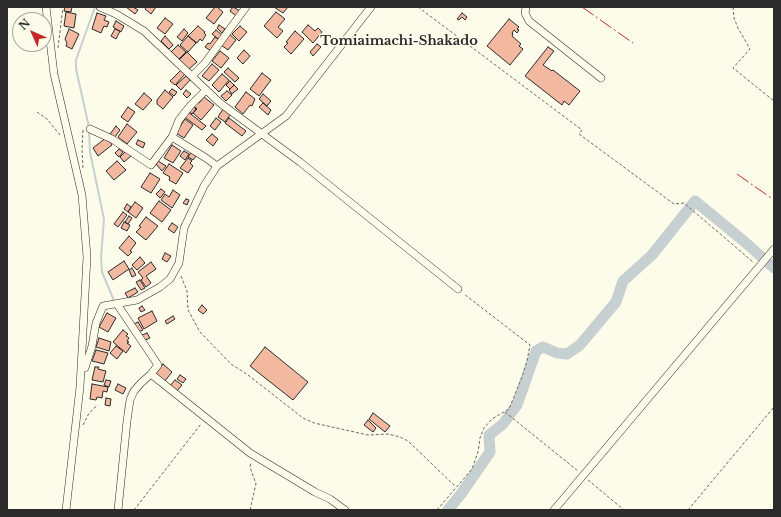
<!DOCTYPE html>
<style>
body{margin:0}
#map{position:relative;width:781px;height:517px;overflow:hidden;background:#fdfbea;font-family:"Libre Baskerville",serif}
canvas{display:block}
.frame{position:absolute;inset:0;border:8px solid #2b2b2b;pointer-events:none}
.north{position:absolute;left:12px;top:12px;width:40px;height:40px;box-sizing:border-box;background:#fdfbea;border:1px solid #a9a89e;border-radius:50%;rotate:315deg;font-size:11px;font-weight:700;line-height:16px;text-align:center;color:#2b2b2b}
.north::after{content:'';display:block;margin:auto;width:14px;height:18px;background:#c62828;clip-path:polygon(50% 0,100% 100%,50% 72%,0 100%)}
</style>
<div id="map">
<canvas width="781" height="517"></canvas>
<div class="frame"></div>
<div class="north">N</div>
</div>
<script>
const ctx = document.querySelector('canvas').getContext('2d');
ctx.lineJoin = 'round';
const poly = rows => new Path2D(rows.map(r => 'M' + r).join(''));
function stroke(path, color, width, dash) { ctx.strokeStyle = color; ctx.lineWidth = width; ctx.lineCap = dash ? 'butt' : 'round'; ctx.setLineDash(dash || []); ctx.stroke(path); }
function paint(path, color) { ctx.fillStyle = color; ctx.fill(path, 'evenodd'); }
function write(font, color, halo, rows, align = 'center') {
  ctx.font = font + ' "Libre Baskerville",serif'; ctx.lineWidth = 3; ctx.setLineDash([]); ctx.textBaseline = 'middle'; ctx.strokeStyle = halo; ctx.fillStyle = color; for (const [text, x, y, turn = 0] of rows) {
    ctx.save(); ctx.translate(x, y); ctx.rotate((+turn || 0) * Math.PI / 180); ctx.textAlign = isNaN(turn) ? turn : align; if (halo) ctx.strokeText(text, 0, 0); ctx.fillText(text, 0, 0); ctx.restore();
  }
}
stroke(poly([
 [89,127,76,69,76,60,95,7],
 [89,131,90,152,104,219,101,257,102,272,115,303],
 [125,411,128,394,131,389]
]), '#c7d0d0', 2);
stroke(poly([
 [448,510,461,494,490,452,489,435,503,424,517,405,536,351,543,347,557,353,567,354,580,345,616,302,623,281,652,255,695,201,746,243,774,268]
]), '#c7d0d0', 11);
const building = poly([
 [65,7,72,7,71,12,64,11,65,7],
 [126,7,133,7,138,10,135,14,126,7],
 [146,7,156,7,151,14,145,9,146,7],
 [215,7,217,7,223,12,214,24,206,18,215,7],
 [233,7,240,11,236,16,230,11,233,7],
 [274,7,288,7,283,13,274,7],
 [66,12,76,14,74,28,64,26,66,12],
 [276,12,285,19,278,27,283,31,277,38,264,26,276,12],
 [97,13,106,16,104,20,109,22,107,27,104,26,101,33,92,29,97,13],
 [462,13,467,17,465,20,462,17,459,20,457,19,462,13],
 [165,18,173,24,165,34,157,28,165,18],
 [509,19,519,27,517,29,519,30,517,33,514,30,512,33,513,34,512,36,521,44,519,46,523,49,510,65,487,46,509,19],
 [116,21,124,26,121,32,113,27,116,21],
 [219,25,225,29,222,33,217,28,219,25],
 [308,25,315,31,318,28,322,32,313,43,302,32,308,25],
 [198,26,205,32,204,33,206,35,202,41,200,39,197,43,188,36,198,26],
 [240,26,247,32,239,41,232,34,240,26],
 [69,29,79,34,72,49,66,46,67,43,65,39,69,29],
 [115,29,120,31,116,39,111,36,115,29],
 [184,29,188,33,182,41,177,37,184,29],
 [216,30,222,35,218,39,212,34,216,30],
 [295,31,304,39,291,54,284,47,288,43,286,42,295,31],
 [228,33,236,40,228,50,221,45,228,33],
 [165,36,173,45,169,49,161,41,165,36],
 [188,36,196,43,188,52,180,45,188,36],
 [215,37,219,39,211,51,205,47,208,43,210,44,215,37],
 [317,44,321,47,313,56,310,52,317,44],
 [178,45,186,52,179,59,171,52,178,45],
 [548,47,554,51,543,65,552,71,553,70,580,91,569,105,564,101,562,105,525,76,548,47],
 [244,50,250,56,243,64,237,58,244,50],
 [220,51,229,58,221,68,212,61,220,51],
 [187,52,197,62,189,69,179,60,187,52],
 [212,64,219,70,209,81,202,76,212,64],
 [228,68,239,78,235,82,224,72,228,68],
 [181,70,185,74,175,85,170,81,181,70],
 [262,73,271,80,259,96,250,89,262,73],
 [222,74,229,80,219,92,212,85,222,74],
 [186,76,190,80,181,90,176,85,186,76],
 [230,81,234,85,230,89,226,85,230,81],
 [234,85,238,89,232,94,229,90,234,85],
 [172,89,177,92,174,96,169,92,172,89],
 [165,90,173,97,163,109,157,104,157,100,165,90],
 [186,90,191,94,187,98,183,94,186,90],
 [227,91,232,95,226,101,221,96,227,91],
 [246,92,255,99,252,106,250,105,243,114,235,107,246,92],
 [144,93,152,100,143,110,135,104,144,93],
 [263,94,271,101,267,106,259,99,263,94],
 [204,97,214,105,201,120,193,113,197,109,193,105,196,101,199,103,204,97],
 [263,103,271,110,268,115,259,107,263,103],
 [192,106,196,109,192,114,188,111,192,106],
 [128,107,135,112,128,122,121,117,128,107],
 [223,109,231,114,225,122,218,117,223,109],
 [187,111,206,126,202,130,183,116,187,111],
 [216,118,221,122,215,130,210,126,216,118],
 [229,118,246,131,242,136,225,123,229,118],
 [185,119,193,125,184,138,176,133,185,119],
 [127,124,137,132,127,144,118,137,127,124],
 [116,126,120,130,115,137,110,134,116,126],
 [212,134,218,139,213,146,206,140,212,134],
 [107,137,112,145,98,156,93,148,107,137],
 [138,140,145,143,143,148,136,144,138,140],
 [172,145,181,151,173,163,164,158,172,145],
 [119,149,123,152,119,157,115,153,119,149],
 [126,151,131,156,124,162,120,157,126,151],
 [184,151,189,154,185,160,180,156,184,151],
 [192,151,197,155,193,160,188,157,192,151],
 [188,158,192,161,190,163,193,166,188,173,180,168,188,158],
 [117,161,126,170,114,180,106,171,117,161],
 [158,161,166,166,162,171,156,164,158,161],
 [169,164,183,173,176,184,169,180,170,177,163,173,169,164],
 [150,173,160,179,151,193,141,187,150,173],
 [161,189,165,192,160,198,156,194,161,189],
 [173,190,180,195,172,208,161,200,165,194,169,197,173,190],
 [186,199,189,200,187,205,183,203,186,199],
 [159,201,171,210,162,222,150,213,159,201],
 [135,202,143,208,136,218,128,212,135,202],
 [127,204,131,207,128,212,124,209,127,204],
 [123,212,127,215,118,227,114,224,123,212],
 [129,216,132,218,128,224,125,222,129,216],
 [146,217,158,226,146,240,136,232,141,227,139,226,146,217],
 [124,222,130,225,127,231,121,228,124,222],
 [172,223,178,227,174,233,168,229,172,223],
 [129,236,136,243,130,251,132,252,128,256,119,248,129,236],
 [165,253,171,256,167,262,162,259,165,253],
 [140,257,145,263,137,270,132,265,140,257],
 [124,261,129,269,113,280,108,272,124,261],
 [151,262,156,269,146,276,151,283,146,287,141,280,143,278,138,272,151,262],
 [132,268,136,275,132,277,129,270,132,268],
 [140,280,145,288,141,290,136,282,140,280],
 [135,288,138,292,128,298,125,293,135,288],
 [202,305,207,310,203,314,198,310,202,305],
 [142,306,145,310,141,312,139,308,142,306],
 [152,311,157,321,144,329,138,318,152,311],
 [107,313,116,318,108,332,99,327,107,313],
 [173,316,175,319,167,324,165,321,173,316],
 [138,322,143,330,138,332,134,324,138,322],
 [123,330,128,334,126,336,129,338,127,341,129,342,127,343,131,346,126,353,113,342,123,330],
 [147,333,150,338,143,341,140,336,147,333],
 [99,338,111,342,109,351,96,347,99,338],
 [116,346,123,351,117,359,110,353,116,346],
 [265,347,308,382,293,400,250,366,265,347],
 [96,350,108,353,104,364,92,361,96,350],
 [163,364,172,372,164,382,155,375,163,364],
 [95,367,99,367,98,369,106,371,103,382,92,380,95,367],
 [180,375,186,379,183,383,177,379,180,375],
 [106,380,111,381,109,387,104,385,106,380],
 [175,380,182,385,176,392,169,387,175,380],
 [92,384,108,387,107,392,103,391,102,398,97,397,96,400,90,399,92,384],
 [118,384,126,388,123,394,115,390,118,384],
 [106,398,111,399,110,406,105,405,106,398],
 [373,413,390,426,385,432,369,419,373,413],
 [368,420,376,428,373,432,364,425,368,420]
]);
paint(building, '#f2b8a0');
stroke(building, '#2b2b2b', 1);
const minor = poly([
 [46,7,54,74,82,195,87,257,80,387,66,510],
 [100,7,116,14,144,31,220,103,300,162,458,289],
 [526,7,525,13,529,21,601,78],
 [192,76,205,63,246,7],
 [206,90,190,106,179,120,172,137,206,158,217,166],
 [90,129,112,139,151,165,172,137],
 [117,304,158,365,151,374,250,453,315,492,330,499,345,510],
 [85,368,92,346,96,323,103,306,137,300,160,287,170,279,179,263,184,228,204,186,217,166,286,116,371,7],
 [118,510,127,421,130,400,134,391,141,383,151,374],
 [554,510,774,249]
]);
stroke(minor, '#2b2b2b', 8);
stroke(poly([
 [418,7,582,130,579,134,674,204,684,203,753,262],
 [733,7,734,18,738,28,750,49,733,68,774,101],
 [58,48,63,7],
 [37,112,47,119,60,135],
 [83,130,82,149,83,169],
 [181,276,187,291,188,310,200,332,231,364,248,375,303,418,314,423,368,435,388,434,400,437,408,441,456,487],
 [505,412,578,471],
 [83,425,88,415,94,408,98,405],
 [588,480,624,510],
 [134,510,201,424],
 [250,510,256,484,250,467,251,462],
 [437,510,472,469,478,452,480,438,484,428,492,419,509,409,522,377,527,361,530,345,464,294],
 [688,510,774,407]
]), '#6a6964', 1, [3, 2]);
stroke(minor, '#fdfbea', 7);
stroke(poly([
 [582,7,633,43],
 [737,174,774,200]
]), '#c62828', 1, [14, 3, 2, 3]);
write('bold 13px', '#2b2b2b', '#fdfbea', [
 ["Tomiaimachi-Shakado",399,41]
]);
</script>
